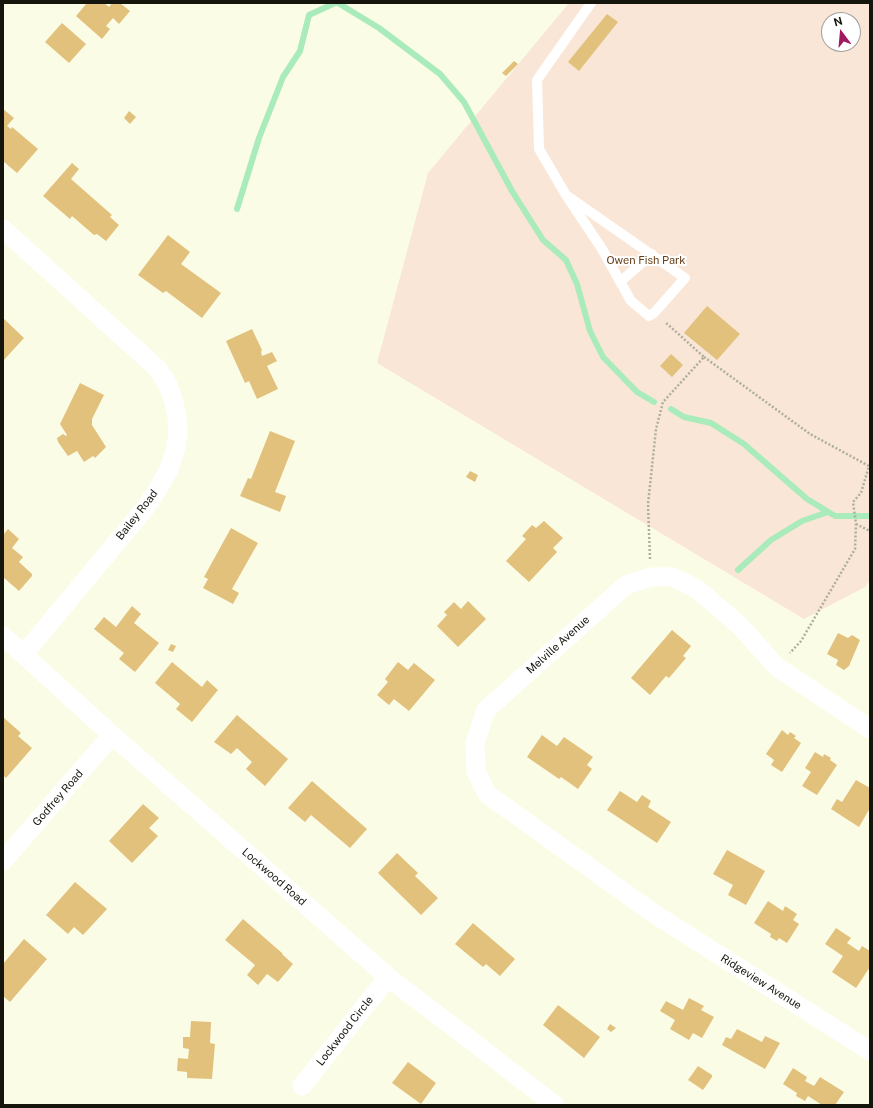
<!DOCTYPE html>
<style>
body{margin:0}
#map{position:relative;width:873px;height:1108px;overflow:hidden;background:#fbfce6;font-family:"Public Sans",sans-serif}
canvas{display:block}
.frame{position:absolute;inset:0;border:4px solid #15150e;pointer-events:none}
.north{position:absolute;left:821px;top:12px;width:40px;height:40px;box-sizing:border-box;background:#fff;border:1px solid #a1a19f;border-radius:50%;rotate:344deg;font-size:11px;font-weight:700;line-height:16px;text-align:center;color:#15150e}
.north::after{content:'';display:block;margin:auto;width:14px;height:18px;background:#a21761;clip-path:polygon(50% 0,100% 100%,50% 72%,0 100%)}
</style>
<div id="map">
<canvas width="873" height="1108"></canvas>
<div class="frame"></div>
<div class="north">N</div>
</div>
<script>
const ctx = document.querySelector('canvas').getContext('2d');
ctx.lineJoin = 'round';
function paint(path, color) { ctx.fillStyle = color; ctx.fill(path, 'evenodd'); }
const poly = rows => new Path2D(rows.map(r => 'M' + r).join(''));
function stroke(path, color, width, dash) { ctx.strokeStyle = color; ctx.lineWidth = width; ctx.lineCap = dash ? 'butt' : 'round'; ctx.setLineDash(dash || []); ctx.stroke(path); }
function write(font, color, halo, rows, align = 'center') {
  ctx.font = font + ' "Public Sans",sans-serif'; ctx.lineWidth = 4; ctx.setLineDash([]); ctx.textBaseline = 'middle'; ctx.strokeStyle = halo; ctx.fillStyle = color; for (const [text, x, y, turn = 0] of rows) {
    ctx.save(); ctx.translate(x, y); ctx.rotate((+turn || 0) * Math.PI / 180); ctx.textAlign = isNaN(turn) ? turn : align; if (halo) ctx.strokeText(text, 0, 0); ctx.fillText(text, 0, 0); ctx.restore();
  }
}
paint(poly([
 [569,3,870,3,870,580,865,587,804,619,377,363,428,173],
 [829,20,853,20,853,44,829,44]
]), '#fae6d6');
stroke(poly([
 [338,3,379,28,440,74,464,102,512,191,543,240,566,260,577,284,590,331,603,357,637,392,654,402],
 [237,209,259,138,283,77,300,51,309,15,335,3],
 [671,409,684,417,711,423,744,444,807,499,835,516,870,516],
 [738,570,771,540,802,521,828,512]
]), '#a9ebba', 6);
paint(poly([
 [87,3,104,3,109,7,112,3,120,3,130,11,119,24,113,18,106,26,110,29,102,39,76,16],
 [607,14,618,22,579,71,568,62],
 [62,23,86,44,69,63,45,42],
 [514,61,518,64,506,76,502,73],
 [3,109,14,118,7,126,11,129,12,127,38,149,17,173,3,161],
 [129,111,136,117,130,124,124,118],
 [72,163,79,169,71,179,112,215,110,217,119,225,106,241,97,234,94,235,72,216,70,219,43,196],
 [168,235,190,252,181,264,221,293,202,318,166,291,163,293,138,275],
 [707,306,740,334,717,360,684,333],
 [3,318,24,338,3,361],
 [252,329,262,350,261,352,262,356,272,352,277,361,267,366,278,389,257,399,249,381,245,383,226,341],
 [671,354,683,365,672,377,660,366],
 [80,383,104,395,92,419,92,425,106,447,95,458,93,456,84,462,77,451,68,456,58,442,57,438,63,434,66,436,67,435,60,424],
 [270,431,295,441,275,492,286,496,280,512,240,496,248,478,251,479],
 [470,471,478,475,475,482,466,477],
 [544,521,563,538,553,548,557,552,529,582,506,561,526,539,522,536,532,525,536,528],
 [231,528,258,543,232,589,239,593,233,604,203,588,208,579,204,577],
 [8,529,19,539,12,548,23,557,19,562,32,574,32,576,19,591,3,577,3,535],
 [468,601,486,619,458,647,437,626,447,615,444,612,454,602,461,609],
 [132,606,141,614,134,623,159,643,135,672,119,659,124,653,94,629,104,617,116,627],
 [672,630,691,646,683,656,686,658,669,678,666,676,650,695,631,678],
 [838,633,848,638,852,635,860,640,849,666,844,670,836,665,838,660,827,654],
 [171,644,176,646,173,652,168,650],
 [172,662,202,687,207,680,218,690,192,722,176,709,180,704,155,683],
 [398,662,408,670,414,663,435,680,409,711,394,699,389,705,377,695,388,682,385,679],
 [237,715,288,759,265,786,246,769,252,762,237,748,231,754,214,742],
 [3,717,21,733,18,736,32,748,6,778,3,775,3,756,4,754,3,753],
 [782,730,788,735,790,732,796,736,794,738,801,743,782,772,771,765,774,760,766,754],
 [542,735,557,746,564,737,593,757,587,765,592,769,578,789,561,777,559,779,527,757],
 [815,752,823,757,824,754,831,758,830,760,837,765,817,795,802,786,811,772,805,768],
 [856,780,870,788,870,808,859,827,831,809,837,799,842,802],
 [312,781,367,829,350,848,311,815,305,822,288,808],
 [620,791,637,802,642,795,651,801,648,807,671,822,657,843,607,810],
 [143,804,159,818,149,828,158,836,132,863,109,841],
 [727,850,765,871,746,905,728,895,733,885,713,874],
 [397,853,418,873,415,876,438,898,421,915,378,873],
 [75,882,107,909,83,935,74,927,68,934,46,915],
 [768,901,783,911,785,906,797,914,793,920,799,924,787,943,779,938,777,941,770,937,771,934,754,923],
 [243,919,282,953,283,955,293,964,278,982,267,974,258,985,247,975,255,965,225,940],
 [473,923,515,959,500,976,486,964,483,967,455,944],
 [836,928,851,938,847,943,859,951,862,946,870,951,870,967,856,988,832,972,843,956,825,944],
 [24,939,47,959,10,1002,3,996,3,964],
 [689,998,704,1006,701,1010,714,1017,702,1038,693,1033,689,1040,670,1029,675,1020,660,1011,666,1001,683,1010],
 [558,1005,600,1037,584,1058,543,1025],
 [191,1021,211,1022,210,1043,215,1044,212,1079,187,1078,187,1072,177,1071,178,1058,188,1059,189,1049,183,1048,183,1037,190,1037],
 [610,1024,616,1028,611,1032,607,1029],
 [737,1029,762,1042,765,1036,780,1043,765,1069,722,1045,726,1037,731,1039],
 [408,1062,436,1083,421,1104,392,1083],
 [698,1066,712,1075,712,1077,703,1090,688,1080],
 [793,1068,807,1077,805,1081,814,1086,820,1077,844,1092,835,1105,822,1105,808,1096,805,1101,796,1096,797,1093,783,1084]
]), '#e2c17c');
stroke(poly([
 [704,357,810,434,869,466,861,493,853,502,856,524,855,549,801,641,790,653],
 [856,524,870,531],
 [650,559,648,504,656,429,663,402,704,357,665,322]
]), '#adae9d', 2.5, [2, 2]);
stroke(poly([
 [566,195,685,278,654,313,649,316,631,301,602,249,566,195,539,149,537,80,591,3],
 [620,282,652,254]
]), '#fff', 10);
stroke(poly([
 [3,229,158,369,167,383,173,399,177,417,178,434,175,451,169,469,158,489,146,507,24,654],
 [3,636,112,735,388,977,555,1105],
 [870,729,777,667,740,626,697,589,673,577,651,577,626,585,486,710,475,743,476,771,487,794,653,913,870,1051],
 [3,861,112,735],
 [302,1086,388,977]
]), '#fff', 19);
write('11px', '#663f19', '#fff', [
 ["Owen Fish Park",646,261]
]);
write('11px', '#15150e', '#fff', [
 ["Bailey Road",137,515,-52],
 ["Melville Avenue",558,645,-42],
 ["Godfrey Road",58,798,-49],
 ["Lockwood Road",274,877,41],
 ["Ridgeview Avenue",761,982,32],
 ["Lockwood Circle",345,1031,-52]
]);
</script>
